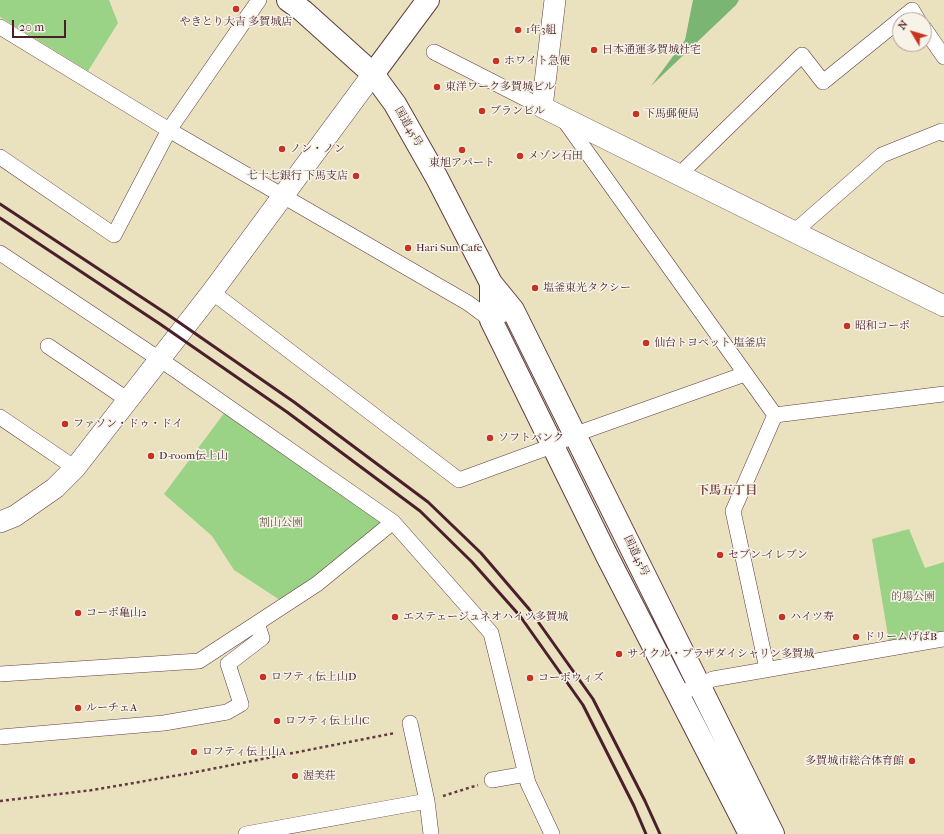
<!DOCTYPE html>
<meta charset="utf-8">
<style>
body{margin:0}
#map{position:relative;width:944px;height:834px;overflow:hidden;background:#eae1bf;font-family:"IM FELL French Canon",serif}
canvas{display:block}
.north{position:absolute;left:892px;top:12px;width:40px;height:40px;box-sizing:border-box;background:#f7f3e8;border:1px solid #b29e9c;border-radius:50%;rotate:308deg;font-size:11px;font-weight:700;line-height:16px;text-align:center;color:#4a1f2b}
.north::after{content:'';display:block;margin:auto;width:14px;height:18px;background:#c8321e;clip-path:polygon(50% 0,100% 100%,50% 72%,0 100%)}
.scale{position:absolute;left:12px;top:20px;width:54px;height:18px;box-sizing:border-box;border:2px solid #4a1f2b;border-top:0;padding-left:5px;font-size:12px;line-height:14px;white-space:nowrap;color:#4a1f2b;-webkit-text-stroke:3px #f7f3e8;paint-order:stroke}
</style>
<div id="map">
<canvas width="944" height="834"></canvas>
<div class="north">N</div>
<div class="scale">20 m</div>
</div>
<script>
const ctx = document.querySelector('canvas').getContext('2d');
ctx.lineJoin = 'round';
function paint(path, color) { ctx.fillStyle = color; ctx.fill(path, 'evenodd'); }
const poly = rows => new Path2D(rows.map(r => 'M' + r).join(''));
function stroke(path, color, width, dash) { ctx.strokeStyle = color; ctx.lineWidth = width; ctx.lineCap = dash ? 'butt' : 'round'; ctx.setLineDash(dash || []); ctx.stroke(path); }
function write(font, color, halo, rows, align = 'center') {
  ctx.font = font + ' "IM FELL French Canon","Noto Serif JP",serif'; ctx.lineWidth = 3; ctx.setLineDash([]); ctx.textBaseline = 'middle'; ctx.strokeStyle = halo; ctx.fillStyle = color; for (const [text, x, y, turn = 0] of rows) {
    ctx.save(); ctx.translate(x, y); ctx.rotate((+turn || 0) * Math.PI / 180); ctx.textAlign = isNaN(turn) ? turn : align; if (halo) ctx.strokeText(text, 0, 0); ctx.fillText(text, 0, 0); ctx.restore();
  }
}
paint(poly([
 [0,0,109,0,118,23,88,71,0,17],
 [228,408,393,522,286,604,234,570,212,536,164,494],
 [909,529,925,568,944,562,944,639,890,648,872,539]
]), '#9ad386');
paint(poly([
 [693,0,739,0,736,5,651,86,685,40]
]), '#7bb573');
const street = poly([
 [0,27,169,130,468,303,491,320,513,310],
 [924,28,944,57],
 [434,52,542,107],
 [564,120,775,415,944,394],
 [0,157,114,235,169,130,259,0],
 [679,175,802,55,823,82,912,10,918,20],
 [794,232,882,155,942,131,944,134],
 [0,253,174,369,393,522,491,633,528,783,552,834],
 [212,292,459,480,552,446,576,434,745,374],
 [48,346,128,400],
 [0,417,75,468],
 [767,669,733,511,775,415],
 [0,674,199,661,317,584,393,522],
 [690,689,713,679,944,639],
 [0,737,164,723,227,712,241,704,228,664,262,638,257,623],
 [492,780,526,774],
 [427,801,431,834],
 [246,834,427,801,410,723]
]);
const secondary = poly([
 [555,0,542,107,944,306],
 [0,522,15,516,55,488,75,468,212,292,373,74]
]);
const primary = poly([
 [373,74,428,0]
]);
const highway = poly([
 [288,0,303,11,373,74,395,104,437,178,491,283,513,310,773,834],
 [491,283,491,320,607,556,750,834]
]);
stroke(street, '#623c41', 16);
stroke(secondary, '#623c41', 22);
stroke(primary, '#623c41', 24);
stroke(highway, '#623c41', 24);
stroke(poly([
 [443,796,478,785],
 [0,801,93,790,191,773,395,733]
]), '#623c41', 2.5, [3, 3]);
stroke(street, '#fff', 15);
stroke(secondary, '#fff', 21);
stroke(primary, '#fff', 22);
stroke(highway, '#fff', 22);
stroke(poly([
 [0,204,167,314,294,402,428,502,481,553,529,609,593,699,645,801,660,834],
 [0,218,160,324,287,412,420,511,472,562,520,616,583,705,634,806,646,834]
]), '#4a1f2b', 3);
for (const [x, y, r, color] of [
 [236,9,4,"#c8321e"],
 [518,30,4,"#c8321e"],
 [594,50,4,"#c8321e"],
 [496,61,4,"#c8321e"],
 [437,87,4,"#c8321e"],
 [482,111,4,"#c8321e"],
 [636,114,4,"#c8321e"],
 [282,149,4,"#c8321e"],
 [462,150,4,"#c8321e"],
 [520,156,4,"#c8321e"],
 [356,176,4,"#c8321e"],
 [408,248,4,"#c8321e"],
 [535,288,4,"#c8321e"],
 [847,326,4,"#c8321e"],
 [646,343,4,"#c8321e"],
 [65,424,4,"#c8321e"],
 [490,438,4,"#c8321e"],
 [151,456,4,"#c8321e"],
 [720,555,4,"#c8321e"],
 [78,613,4,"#c8321e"],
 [395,617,4,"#c8321e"],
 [782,617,4,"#c8321e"],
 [856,637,4,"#c8321e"],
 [619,654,4,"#c8321e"],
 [263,677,4,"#c8321e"],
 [530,678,4,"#c8321e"],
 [78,708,4,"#c8321e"],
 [277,721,4,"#c8321e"],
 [194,752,4,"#c8321e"],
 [912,761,4,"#c8321e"],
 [295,776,4,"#c8321e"]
]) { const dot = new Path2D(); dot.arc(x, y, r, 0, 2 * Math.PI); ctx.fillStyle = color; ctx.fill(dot); stroke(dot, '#f7f3e8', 1.5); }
write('11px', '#4a1f2b', '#f7f3e8', [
 ["やきとり大吉 多賀城店",236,22,"center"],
 ["1年3組",526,30],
 ["日本通運多賀城社宅",602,50],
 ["ホワイト急便",504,61],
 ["東洋ワーク多賀城ビル",445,87],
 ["ブランビル",490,111],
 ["下馬郵便局",644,114],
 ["ノン・ノン",290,149],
 ["メゾン石田",528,156],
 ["東旭アパート",462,163,"center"],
 ["七十七銀行 下馬支店",348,176,"right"],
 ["Hari Sun Cafe",416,248],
 ["塩釜東光タクシー",543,288],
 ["昭和コーポ",855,326],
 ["仙台トヨペット 塩釜店",654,343],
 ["ファソン・ドゥ・ドイ",73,424],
 ["ソフトバンク",498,438],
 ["D-room伝上山",159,456],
 ["セブン-イレブン",728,555],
 ["コーポ亀山2",86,613],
 ["エステェージュネオハイツ多賀城",403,617],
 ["ハイツ寿",790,617],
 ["ドリームげばB",864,637],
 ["サイクル・プラザダイシャリン多賀城",627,654],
 ["ロフティ伝上山D",271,677],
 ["コーポウィズ",538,678],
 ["ルーチェA",86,708],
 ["ロフティ伝上山C",285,721],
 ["ロフティ伝上山A",202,752],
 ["多賀城市総合体育館",904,761,"right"],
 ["渥美荘",303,776]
], 'left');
write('11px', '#4a1f2b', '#f7f3e8', [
 ["国道45号",408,127,60],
 ["国道45号",636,556,64]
]);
write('11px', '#625546', '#f7f3e8', [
 ["割山公園",281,523],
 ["的場公園",913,597]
]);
write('bold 12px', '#7e4a40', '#f7f3e8', [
 ["下馬五丁目",727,491]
]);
</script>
